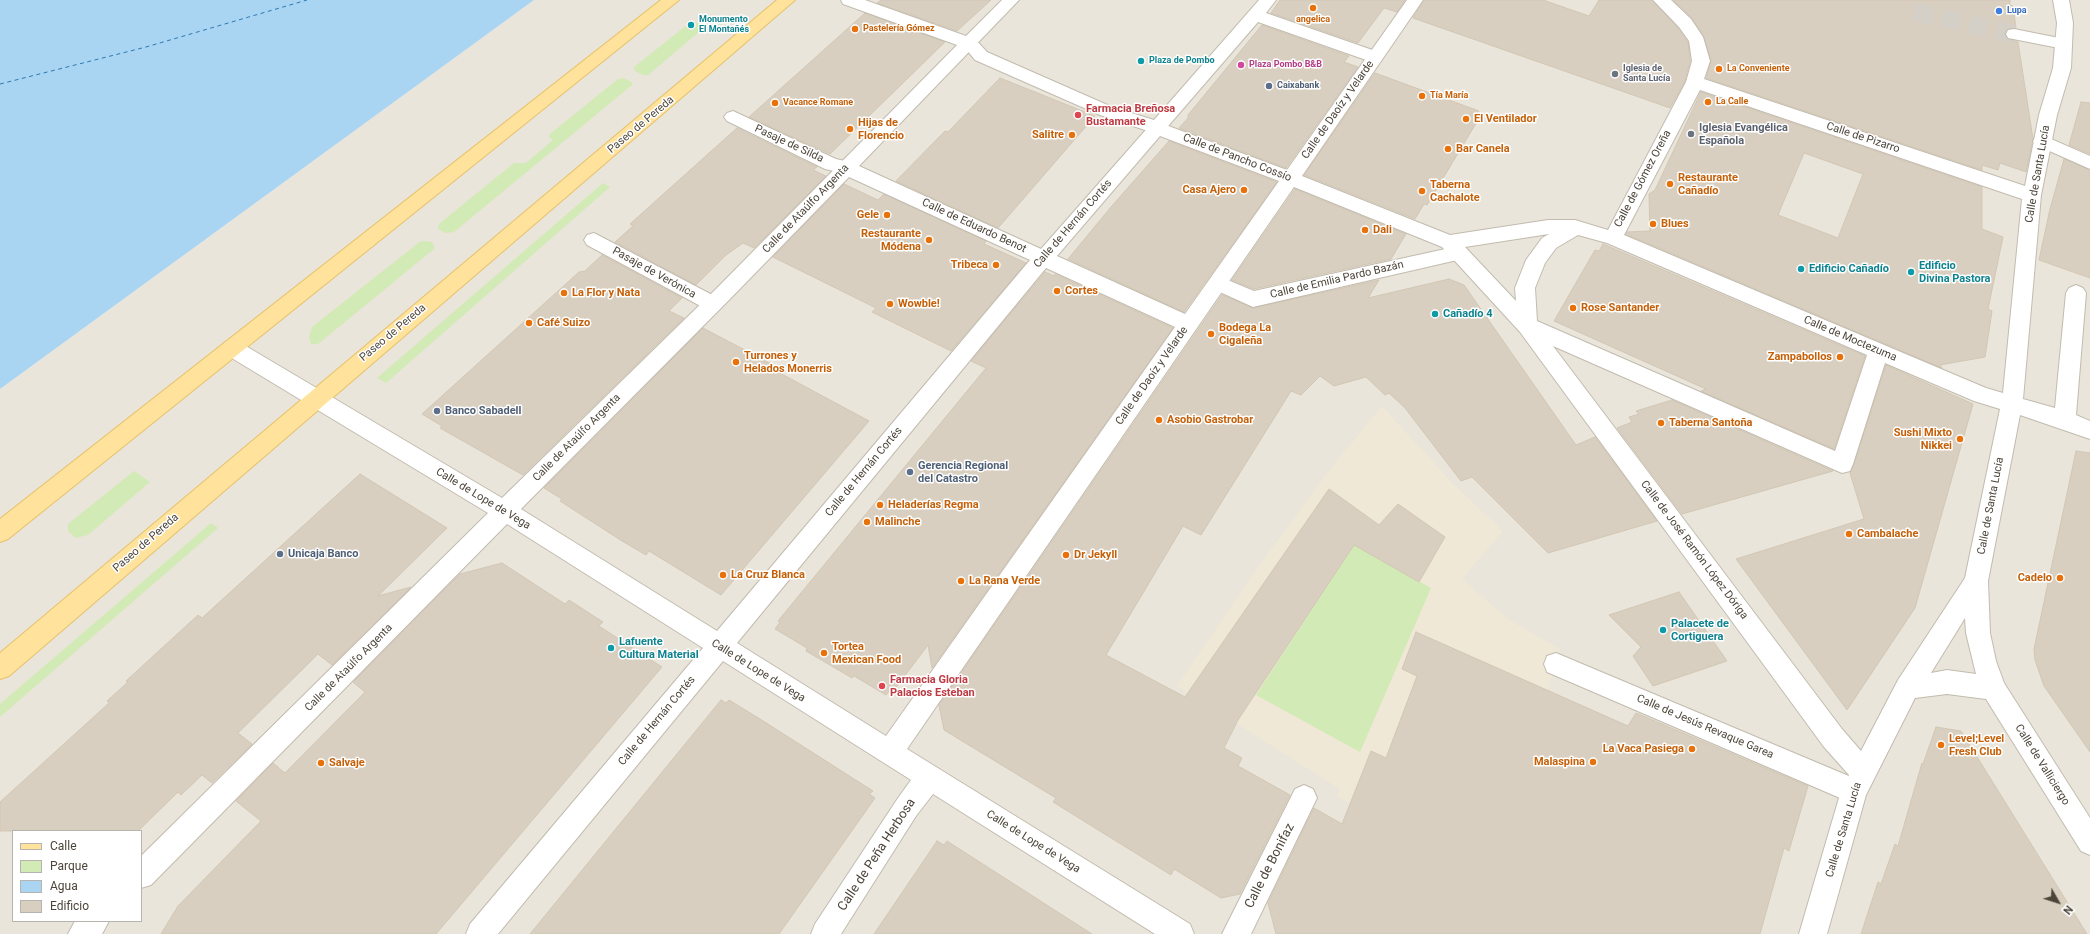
<!DOCTYPE html>
<meta charset="utf-8">
<style>
body{margin:0}
#map{position:relative;width:2090px;height:934px;overflow:hidden;background:#f6f3ec;font-family:Roboto,sans-serif}
canvas{display:block}
.legend{position:absolute;left:12px;top:830px;width:130px;height:92px;box-sizing:border-box;background:#fff;border:1px solid #b7b4b0;margin:0;padding:5px 7px;list-style:none;font-size:12px;color:#4b4439}
.legend li{display:flex;align-items:center;gap:8px;height:20px}
.legend b{width:20px;border:1px solid #b7b4b0}
.north{position:absolute;left:2038px;top:882px;width:40px;height:40px;-webkit-text-stroke:3px #fff;paint-order:stroke;rotate:129deg;font-size:11px;font-weight:700;line-height:16px;text-align:center;color:#4b4439}
.north::after{content:'';display:block;margin:auto;width:14px;height:18px;background:#4b4439;clip-path:polygon(50% 0,100% 100%,50% 72%,0 100%)}
</style>
<div id="map">
<canvas width="2090" height="934"></canvas>
<ul class="legend">
<li><b style="height:5px;background:#ffe39c"></b>Calle</li>
<li><b style="height:11px;background:#d2eab5"></b>Parque</li>
<li><b style="height:11px;background:#a9d4f2"></b>Agua</li>
<li><b style="height:11px;background:#d8cfc1"></b>Edificio</li>
</ul>
<div class="north">N</div>
</div>
<script>
const ctx = document.querySelector('canvas').getContext('2d');
ctx.lineJoin = 'round';
function paint(path, color) { ctx.fillStyle = color; ctx.fill(path, 'evenodd'); }
const poly = rows => new Path2D(rows.map(r => 'M' + r).join(''));
function stroke(path, color, width, dash) { ctx.strokeStyle = color; ctx.lineWidth = width; ctx.lineCap = dash ? 'butt' : 'round'; ctx.setLineDash(dash || []); ctx.stroke(path); }
function write(font, color, halo, rows, align = 'center') {
  ctx.font = font + ' Roboto,sans-serif'; ctx.lineWidth = 3; ctx.setLineDash([]); ctx.textBaseline = 'middle'; ctx.strokeStyle = halo; ctx.fillStyle = color; for (const [text, x, y, turn = 0] of rows) {
    ctx.save(); ctx.translate(x, y); ctx.rotate((+turn || 0) * Math.PI / 180); ctx.textAlign = isNaN(turn) ? turn : align; if (halo) ctx.strokeText(text, 0, 0); ctx.fillText(text, 0, 0); ctx.restore();
  }
}
paint(poly([
 [534,0,2090,0,2090,934,0,934,0,389],
 [13,831,141,831,141,921,13,921]
]), '#eae5da');
paint(poly([
 [1382,406,1454,485,1503,531,1462,579,1509,620,1560,649,1487,881,1337,796,1340,789,1177,686,1259,566,1330,469]
]), '#efe8d6');
paint(poly([
 [692,21,706,26,648,75,643,75,635,71,634,67],
 [623,78,632,82,632,85,454,232,446,233,438,229,439,224,514,163,526,163,553,140,549,137,550,134,618,79],
 [603,183,610,187,386,383,377,378],
 [421,241,432,242,434,246,434,249,318,344,311,344,309,338,312,327],
 [134,471,150,482,88,535,76,538,68,531,68,524],
 [211,523,218,528,0,717,0,704],
 [1354,545,1431,588,1360,752,1256,695]
]), '#d2eab5');
paint(poly([
 [0,0,534,0,0,389]
]), '#a9d4f2');
stroke(poly([
 [0,84,146,47,307,0]
]), '#2e7ab2', 1, [4, 3.5]);
const building = poly([
 [881,0,991,0,957,31,877,3,881,0],
 [1280,0,1405,0,1397,12,1384,8,1358,43,1271,13,1280,0],
 [1424,0,1543,0,1589,16,1599,0,1652,0,1678,28,1688,42,1690,61,1685,81,1670,108,1413,18,1424,0],
 [1673,0,2010,0,2010,5,2013,6,2016,28,2008,29,2005,35,2008,39,2018,42,2033,139,2026,172,2000,163,1998,170,1982,165,1982,170,1706,78,1711,61,1704,37,1692,18,1673,0],
 [865,13,945,42,830,154,749,117,865,13],
 [1262,25,1349,56,1344,62,1358,67,1286,168,1179,128,1188,118,1188,115,1262,25],
 [1375,73,1479,111,1477,114,1481,115,1427,205,1424,204,1415,219,1304,175,1375,73],
 [1000,78,1095,116,998,228,896,181,945,131,948,132,1000,78],
 [1701,92,1982,187,1982,229,2003,237,1988,309,1992,311,1985,357,1940,365,1942,368,1626,234,1627,232,1650,231,1649,194,1655,190,1701,92],
 [1804,153,1863,174,1838,238,1778,215,1804,153],
 [2081,102,2090,103,2090,154,2069,145,2081,102],
 [737,128,817,167,813,170,826,176,754,248,743,243,726,255,696,285,615,242,633,226,630,224,737,128],
 [1169,141,1277,182,1184,312,1068,259,1111,207,1169,141],
 [2064,159,2090,170,2090,278,2039,260,2050,209,2064,159],
 [844,184,878,200,884,194,986,241,984,244,1026,263,951,351,872,312,876,308,773,257,844,184],
 [1295,189,1406,234,1391,259,1254,289,1232,280,1295,189],
 [1603,244,1865,356,1834,449,1701,391,1706,389,1554,321,1595,250,1599,251,1603,244],
 [602,255,682,298,669,311,684,318,523,475,440,428,442,426,422,414,579,272,585,271,602,255],
 [1045,272,1054,276,1055,274,1173,328,932,668,928,645,894,690,891,689,886,695,854,676,852,678,806,651,807,648,775,629,780,622,778,621,986,368,971,361,1045,272],
 [1449,279,1464,285,1576,445,1595,437,1657,521,1548,553,1472,477,1461,481,1405,408,1389,393,1385,395,1366,377,1334,386,1320,376,1301,395,1291,391,1201,535,1183,526,1106,655,1185,697,1329,489,1379,525,1398,504,1445,537,1419,582,1354,545,1238,720,1224,748,1242,758,1238,766,1290,795,1240,894,1221,898,1174,869,1171,875,1053,802,1056,798,944,730,939,705,1222,295,1253,308,1379,280,1368,298,1449,279],
 [703,328,781,369,778,372,869,421,721,595,649,551,646,555,622,541,560,501,562,499,544,488,703,328],
 [1886,365,1973,404,1915,608,1847,710,1736,559,1864,519,1850,473,1854,464,1886,365],
 [1672,400,1833,471,1682,514,1617,428,1632,422,1629,417,1639,414,1636,411,1672,400],
 [2076,451,2090,453,2090,752,2044,686,2035,660,2034,649,2076,451],
 [360,474,447,528,378,596,411,587,332,665,318,654,238,733,252,744,212,783,202,775,181,795,178,792,138,831,0,831,0,802,109,703,107,701,128,682,126,681,198,615,202,618,360,474],
 [502,563,565,604,569,600,603,622,599,626,662,667,436,934,161,934,178,906,261,821,236,801,273,763,285,773,365,692,353,682,460,574,502,563],
 [1679,592,1727,661,1653,686,1633,656,1641,647,1609,615,1679,592],
 [1416,632,1628,726,1636,713,1808,786,1789,851,1784,848,1760,934,1276,934,1268,903,1314,808,1342,824,1371,751,1386,758,1417,676,1402,669,1416,632],
 [721,700,726,703,729,700,760,719,873,791,869,794,875,798,779,934,530,934,721,700],
 [1936,727,1961,731,2087,934,1861,934,1878,882,1881,884,1895,844,1898,846,1922,763,1923,764,1936,727],
 [937,841,944,845,947,841,1092,934,874,934,937,841]
]);
paint(building, '#d8cfc1');
stroke(building, '#d3c7b4', 1);
stroke(poly([
 [1915,12,2014,34]
]), '#d4d0c8', 18, [18, 10]);
const pedestrian = poly([
 [1259,0,1276,0,1266,13,1381,53,1383,57,1381,61,1375,63,1369,61,1258,22,1163,132,1157,134,1100,115,975,60,961,43,963,39,969,38,975,39,987,52,1112,107,1154,120,1259,0],
 [2014,29,2064,39,2070,40,2072,44,2070,48,2064,49,2008,38,2006,34,2008,30,2014,29],
 [733,111,836,159,853,163,856,168,853,173,847,174,825,169,727,121,724,117,727,113,733,111],
 [2042,135,2090,156,2090,169,2036,145,2033,141,2036,137,2042,135],
 [594,233,720,299,723,304,720,309,713,312,706,309,587,245,584,240,587,235,594,233],
 [1459,246,1466,248,1469,253,1466,258,1253,307,1211,288,1208,283,1211,278,1218,276,1254,291,1459,246],
 [1556,653,1863,782,1867,791,1863,800,1854,804,1547,672,1544,664,1547,656,1556,653],
 [1304,785,1313,789,1317,798,1251,934,1222,934,1295,789,1304,785]
]);
const minor = poly([
 [841,0,865,0,966,36,1002,0,1019,0,859,166,1041,249,1151,124,1157,122,1163,124,1287,170,1407,0,1423,0,1302,176,1450,235,1548,220,1575,220,1608,230,1686,82,1692,61,1689,41,1679,27,1653,0,1671,0,1691,19,1703,37,1710,61,1704,79,2025,186,2039,115,2053,68,2057,23,2053,0,2069,0,2073,23,2071,68,2057,115,2041,195,2023,399,2055,408,2066,293,2069,288,2076,285,2083,288,2086,293,2076,415,2090,421,2090,439,2020,415,1988,581,1990,633,1996,661,2004,683,2090,818,2090,855,2081,851,1986,699,1947,694,1915,698,1866,795,1827,934,1799,934,1841,791,1849,775,1824,747,1520,332,1442,247,1294,187,907,749,1190,924,1194,934,1155,934,933,794,916,816,841,934,811,934,815,924,898,798,911,780,723,661,498,934,466,934,470,924,703,648,507,524,151,885,141,888,141,856,488,513,225,354,222,348,225,342,232,340,239,342,502,498,715,290,957,45,843,4,841,0],
 [1700,90,2022,199,2003,393,1986,388,1624,235,1700,90],
 [1160,136,1279,181,1185,314,1057,256,1160,136],
 [849,177,1030,260,717,631,521,509,729,300,849,177],
 [1549,234,1542,238,1526,260,1515,288,1516,301,1465,247,1549,234],
 [1578,235,1607,243,1867,355,1835,451,1537,321,1535,288,1545,263,1556,248,1578,235],
 [1046,268,1175,327,886,736,737,643,1046,268],
 [1553,346,1842,473,1850,471,1853,464,1885,363,1974,401,2000,409,1965,578,1898,680,1861,751,1842,729,1553,346],
 [1965,618,1966,633,1976,674,1947,670,1931,673,1965,618],
 [75,921,109,921,102,934,68,934,75,921]
]);
const primary = poly([
 [661,0,679,0,8,539,0,542,0,519,661,0],
 [777,0,795,0,9,676,0,679,0,653,777,0]
]);
stroke(pedestrian, '#c2bbae', 2);
stroke(minor, '#c2bbae', 2);
stroke(primary, '#e6c16a', 2);
paint(pedestrian, '#fff');
paint(minor, '#fff');
paint(primary, '#ffe39c');
for (const [x, y, r, color] of [
 [1313,8,4,"#e8710a"],
 [1999,11,4,"#3f7fe0"],
 [691,25,4,"#0f9aa8"],
 [855,29,4,"#e8710a"],
 [1141,61,4,"#0f9aa8"],
 [1241,65,4,"#d1479c"],
 [1719,69,4,"#e8710a"],
 [1615,74,4,"#6b7280"],
 [1269,86,4,"#5c6f8a"],
 [1422,96,4,"#e8710a"],
 [1708,102,4,"#e8710a"],
 [775,103,4,"#e8710a"],
 [1078,115,4,"#e0444e"],
 [1466,119,4,"#e8710a"],
 [850,129,4,"#e8710a"],
 [1691,134,4,"#6b7280"],
 [1072,135,4,"#e8710a"],
 [1448,149,4,"#e8710a"],
 [1670,184,4,"#e8710a"],
 [1244,190,4,"#e8710a"],
 [1422,191,4,"#e8710a"],
 [887,215,4,"#e8710a"],
 [1653,224,4,"#e8710a"],
 [1365,230,4,"#e8710a"],
 [929,240,4,"#e8710a"],
 [996,265,4,"#e8710a"],
 [1801,269,4,"#0f9aa8"],
 [1911,272,4,"#0f9aa8"],
 [1057,291,4,"#e8710a"],
 [564,293,4,"#e8710a"],
 [890,304,4,"#e8710a"],
 [1573,308,4,"#e8710a"],
 [1435,314,4,"#0f9aa8"],
 [529,323,4,"#e8710a"],
 [1211,334,4,"#e8710a"],
 [1840,357,4,"#e8710a"],
 [736,362,4,"#e8710a"],
 [437,411,4,"#5c6f8a"],
 [1159,420,4,"#e8710a"],
 [1661,423,4,"#e8710a"],
 [1960,439,4,"#e8710a"],
 [910,472,4,"#5c6f8a"],
 [880,505,4,"#e8710a"],
 [867,522,4,"#e8710a"],
 [1849,534,4,"#e8710a"],
 [280,554,4,"#5c6f8a"],
 [1066,555,4,"#e8710a"],
 [723,575,4,"#e8710a"],
 [2060,578,4,"#e8710a"],
 [961,581,4,"#e8710a"],
 [1663,630,4,"#0f9aa8"],
 [611,648,4,"#0f9aa8"],
 [824,653,4,"#e8710a"],
 [882,686,4,"#e0444e"],
 [1941,745,4,"#e8710a"],
 [1692,749,4,"#e8710a"],
 [1593,762,4,"#e8710a"],
 [321,763,4,"#e8710a"]
]) { const dot = new Path2D(); dot.arc(x, y, r, 0, 2 * Math.PI); ctx.fillStyle = color; ctx.fill(dot); stroke(dot, '#fff', 1.5); }
write('bold 9px', '#366cbe', '#fff', [
 ["Lupa",2007,11]
], 'left');
write('bold 9px', '#0d838f', '#fff', [
 ["Monumento",699,20],
 ["El Montañés",699,30],
 ["Plaza de Pombo",1149,61]
], 'left');
write('bold 9px', '#c56008', '#fff', [
 ["angelica",1313,20,"center"],
 ["Pastelería Gómez",863,29],
 ["La Conveniente",1727,69],
 ["Tía María",1430,96],
 ["La Calle",1716,102],
 ["Vacance Romane",783,103]
], 'left');
write('bold 9px', '#b23c85', '#fff', [
 ["Plaza Pombo B&B",1249,65]
], 'left');
write('bold 9px', '#5b616d', '#fff', [
 ["Iglesia de",1623,69],
 ["Santa Lucía",1623,79]
], 'left');
write('bold 9px', '#4e5e75', '#fff', [
 ["Caixabank",1277,86]
], 'left');
write('bold 11px', '#be3a42', '#fff', [
 ["Farmacia Breñosa",1086,109],
 ["Bustamante",1086,122],
 ["Farmacia Gloria",890,680],
 ["Palacios Esteban",890,693]
], 'left');
write('11px', '#4b4439', '#fff', [
 ["Calle de Daoíz y Velarde",1338,110,-55],
 ["Paseo de Pereda",641,125,-40],
 ["Calle de Pizarro",1863,138,18],
 ["Pasaje de Silda",789,144,25],
 ["Calle de Pancho Cossío",1237,158,21],
 ["Calle de Santa Lucía",2038,174,-80],
 ["Calle de Gómez Oreña",1643,179,-62],
 ["Calle de Ataúlfo Argenta",806,209,-46],
 ["Calle de Hernán Cortés",1073,224,-49],
 ["Calle de Eduardo Benot",974,226,25],
 ["Pasaje de Verónica",654,273,29],
 ["Calle de Emilia Pardo Bazán",1337,280,-13],
 ["Paseo de Pereda",393,333,-40],
 ["Calle de Moctezuma",1850,339,23],
 ["Calle de Daoíz y Velarde",1152,376,-55],
 ["Calle de Ataúlfo Argenta",577,438,-45],
 ["Calle de Hernán Cortés",864,472,-50],
 ["Calle de Lope de Vega",483,499,31],
 ["Calle de Santa Lucía",1991,506,-79],
 ["Paseo de Pereda",146,543,-41],
 ["Calle de José Ramón López Dóriga",1694,550,53],
 ["Calle de Ataúlfo Argenta",349,668,-45],
 ["Calle de Lope de Vega",758,671,32],
 ["Calle de Hernán Cortés",657,721,-50],
 ["Calle de Jesús Revaque Garea",1705,727,23],
 ["Calle de Valliciergo",2042,765,58],
 ["Calle de Santa Lucía",1844,830,-73],
 ["Calle de Lope de Vega",1033,842,32]
]);
write('bold 11px', '#c56008', '#fff', [
 ["El Ventilador",1474,119],
 ["Hijas de",858,123],
 ["Florencio",858,136],
 ["Salitre",1064,135,"right"],
 ["Bar Canela",1456,149],
 ["Restaurante",1678,178],
 ["Cañadío",1678,191],
 ["Taberna",1430,185],
 ["Cachalote",1430,198],
 ["Casa Ajero",1236,190,"right"],
 ["Gele",879,215,"right"],
 ["Blues",1661,224],
 ["Dali",1373,230],
 ["Restaurante",921,234,"right"],
 ["Módena",921,247,"right"],
 ["Tribeca",988,265,"right"],
 ["Cortes",1065,291],
 ["La Flor y Nata",572,293],
 ["Wowble!",898,304],
 ["Rose Santander",1581,308],
 ["Café Suizo",537,323],
 ["Bodega La",1219,328],
 ["Cigaleña",1219,341],
 ["Turrones y",744,356],
 ["Helados Monerris",744,369],
 ["Zampabollos",1832,357,"right"],
 ["Asobio Gastrobar",1167,420],
 ["Taberna Santoña",1669,423],
 ["Sushi Mixto",1952,433,"right"],
 ["Nikkei",1952,446,"right"],
 ["Heladerías Regma",888,505],
 ["Malinche",875,522],
 ["Cambalache",1857,534],
 ["Dr Jekyll",1074,555],
 ["La Cruz Blanca",731,575],
 ["Cadelo",2052,578,"right"],
 ["La Rana Verde",969,581],
 ["Tortea",832,647],
 ["Mexican Food",832,660],
 ["Level;Level",1949,739],
 ["Fresh Club",1949,752],
 ["La Vaca Pasiega",1684,749,"right"],
 ["Malaspina",1585,762,"right"],
 ["Salvaje",329,763]
], 'left');
write('bold 11px', '#5b616d', '#fff', [
 ["Iglesia Evangélica",1699,128],
 ["Española",1699,141]
], 'left');
write('bold 11px', '#0d838f', '#fff', [
 ["Edificio",1919,266],
 ["Divina Pastora",1919,279],
 ["Edificio Cañadío",1809,269],
 ["Cañadío 4",1443,314],
 ["Palacete de",1671,624],
 ["Cortiguera",1671,637],
 ["Lafuente",619,642],
 ["Cultura Material",619,655]
], 'left');
write('bold 11px', '#4e5e75', '#fff', [
 ["Banco Sabadell",445,411],
 ["Gerencia Regional",918,466],
 ["del Catastro",918,479],
 ["Unicaja Banco",288,554]
], 'left');
write('13px', '#4b4439', '#fff', [
 ["Calle de Peña Herbosa",877,855,-57],
 ["Calle de Bonifaz",1270,866,-63]
]);
</script>
